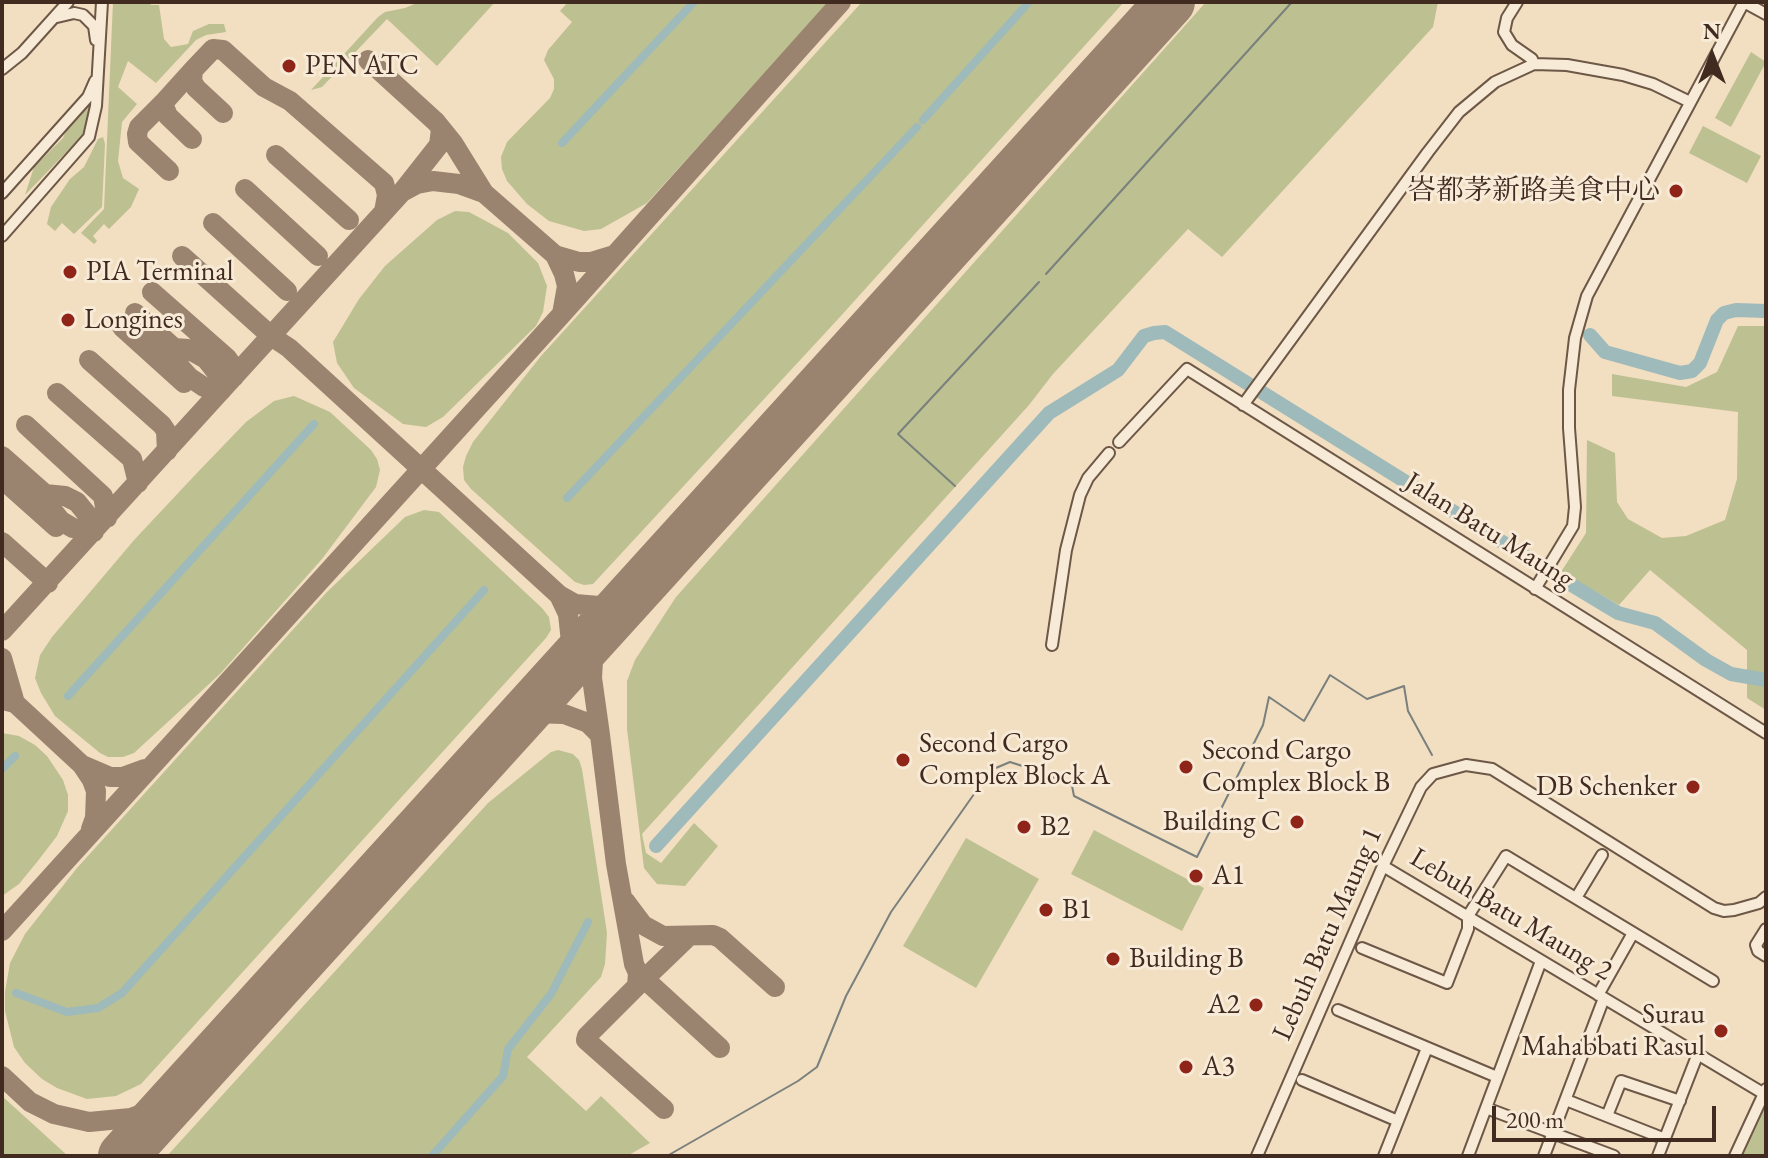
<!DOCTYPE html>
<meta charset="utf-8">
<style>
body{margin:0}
#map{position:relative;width:1768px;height:1158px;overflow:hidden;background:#f2dec0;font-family:"EB Garamond",serif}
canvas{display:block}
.frame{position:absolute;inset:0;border:4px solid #412a1f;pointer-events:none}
.north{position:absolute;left:1672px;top:16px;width:80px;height:80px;-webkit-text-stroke:6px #f7ead6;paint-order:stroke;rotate:0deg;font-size:22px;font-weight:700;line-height:32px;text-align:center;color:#412a1f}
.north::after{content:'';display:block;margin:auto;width:28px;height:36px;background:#412a1f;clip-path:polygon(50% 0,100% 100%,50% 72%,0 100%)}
.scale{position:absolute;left:1492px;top:1106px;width:224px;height:36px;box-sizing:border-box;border:4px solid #412a1f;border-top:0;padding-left:10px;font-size:24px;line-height:28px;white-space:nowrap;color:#412a1f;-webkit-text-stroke:6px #f7ead6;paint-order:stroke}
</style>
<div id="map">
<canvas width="1768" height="1158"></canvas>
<div class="frame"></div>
<div class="north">N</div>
<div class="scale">200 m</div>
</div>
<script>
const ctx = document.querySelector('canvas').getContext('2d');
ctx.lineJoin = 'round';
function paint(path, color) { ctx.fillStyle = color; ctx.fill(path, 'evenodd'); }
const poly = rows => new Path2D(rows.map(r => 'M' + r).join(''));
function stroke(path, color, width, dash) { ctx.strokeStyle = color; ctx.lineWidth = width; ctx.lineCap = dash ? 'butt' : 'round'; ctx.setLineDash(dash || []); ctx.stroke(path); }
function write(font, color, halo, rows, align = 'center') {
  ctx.font = font + ' "EB Garamond","Noto Serif SC",serif'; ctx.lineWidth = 6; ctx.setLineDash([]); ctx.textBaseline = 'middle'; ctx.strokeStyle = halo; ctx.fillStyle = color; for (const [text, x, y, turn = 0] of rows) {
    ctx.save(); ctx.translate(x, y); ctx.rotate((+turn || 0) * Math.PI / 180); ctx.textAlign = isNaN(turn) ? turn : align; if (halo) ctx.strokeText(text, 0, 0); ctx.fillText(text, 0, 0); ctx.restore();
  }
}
paint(poly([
 [113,2,150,2,151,5,159,5,164,39,171,47,188,44,193,31,209,24,224,24,226,32,206,35,196,40,156,83,128,61,118,87,137,104,122,122,118,161,123,178,139,189,131,207,109,229,104,224,93,236,97,241,94,244,81,233,104,209],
 [419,2,495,2,437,66,387,19,322,87,311,90,378,17,385,12,405,8],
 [568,2,829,2,647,203,601,229,584,231,549,221,527,204,507,181,502,169,501,157,507,142,550,98,554,89,554,79,544,60,548,50,572,22,560,11],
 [862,2,1124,2,839,318,593,584,584,585,575,582,471,489,464,480,463,467,466,456,473,442,541,356],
 [1206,2,1438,2,1433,27,1222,257,1188,229,1053,374,1029,405,642,834,646,853,661,863,694,823,718,846,685,886,657,884,644,868,627,729,627,681,635,660,676,597],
 [1751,52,1766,62,1731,127,1715,118],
 [90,105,88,122,81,137,25,195,34,167,63,138,67,128],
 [1703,126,1761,156,1747,183,1689,153],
 [103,137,105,144,102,207,74,234,62,223,55,231,47,224,51,207,70,179,84,167,98,139],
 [455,211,469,212,508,233,538,263,547,286,543,312,536,326,443,417,426,427,403,424,354,388,337,363,333,342,359,299,385,266,437,220],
 [1738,326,1766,326,1766,710,1747,698,1747,650,1650,570,1619,605,1561,572,1586,533,1587,440,1615,453,1617,502,1628,519,1662,538,1686,536,1725,520,1737,479,1738,412,1612,396,1612,374,1686,387,1717,372],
 [294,396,330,412,371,450,377,459,380,470,376,487,322,559,220,674,134,753,123,757,108,757,100,753,55,716,41,693,35,678,40,655,52,637,135,539,196,474,246,422,274,401],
 [424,510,439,512,542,608,549,617,551,630,546,638,141,1084,116,1096,87,1099,57,1088,42,1079,25,1063,14,1047,5,1011,5,992,10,963,25,934,77,868,327,592,405,517],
 [2,733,19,736,35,745,47,756,63,780,68,795,68,811,57,836,37,862,19,884,2,896],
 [558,750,573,754,579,760,582,769,607,933,605,964,601,977,527,1057,586,1111,601,1096,650,1143,627,1156,167,1156,488,803,551,752],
 [1094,830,1204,888,1182,931,1071,874],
 [966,838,1039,879,976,988,903,946],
 [2,1096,68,1156,2,1156],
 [1766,1110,1766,1156,1741,1156,1761,1111]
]), '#bdc090');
stroke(poly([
 [1046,274,1292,2],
 [955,486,898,434,1039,282],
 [667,1156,798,1081,817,1067,846,996,891,912,991,770,1010,762,1044,773,1072,786,1074,796,1197,857,1263,725,1269,697,1304,721,1330,675,1367,699,1404,686,1408,711,1432,755]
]), '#79807d', 2);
stroke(poly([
 [923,120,1029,2],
 [562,143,694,2],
 [567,498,917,127],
 [68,696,314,424],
 [2,769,15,756],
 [16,993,67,1012,98,1008,122,993,484,590],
 [432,1156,503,1076,508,1049,551,994,588,922]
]), '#9ebabb', 8);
stroke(poly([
 [1590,335,1605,352,1680,373,1692,371,1700,363,1717,320,1724,313,1736,310,1766,311],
 [1560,578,1618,613,1655,623,1706,660,1731,674,1766,680],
 [656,846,1049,413,1118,370,1144,336,1154,333,1165,332,1536,563]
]), '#9ebabb', 14);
stroke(poly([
 [368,60,436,122,453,143,484,193,555,255],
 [193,70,213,49,223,50,264,87,290,101,384,183,387,195,384,212],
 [165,101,139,127,137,134,138,142,169,171],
 [192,139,168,116,164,106,165,101,193,70,192,81,196,88,223,113],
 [276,155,349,220],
 [245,189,318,256],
 [404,191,417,184,433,181,459,184,484,193],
 [213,223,287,291],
 [182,256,271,336,289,348,559,595,575,604,599,606,613,603,642,584],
 [152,292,227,358,234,368,234,377],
 [135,313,174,348,180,367,189,377,204,387,222,390,217,373,206,359,188,349,174,348],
 [562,314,567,286,564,274,555,255,579,262,591,262,614,255],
 [122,327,184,383],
 [89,360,162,425,166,431,167,451],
 [57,393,132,459,138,483],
 [26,425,103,496,107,518],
 [2,456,45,494,53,511,61,521,73,528,94,532,90,518,77,502,65,496,45,494],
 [2,479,56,527],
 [2,542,48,583],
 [2,631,402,192,439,145,441,129],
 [2,658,15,703],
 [553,682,571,642,568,614,559,595],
 [2,700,15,703,82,765],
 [518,720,529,713,564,714,588,723,600,735,592,678,593,661,602,627,611,618],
 [600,735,616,864,634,964,638,973,720,1048],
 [91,829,95,818,96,791,92,780,82,765,110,777,123,777,145,769],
 [625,901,643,925,663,936,713,935,720,938,775,987],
 [2,931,562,314,841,2],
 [638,973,637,986,587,1036,586,1040,664,1109],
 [637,986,689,936],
 [2,1076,30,1102,54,1114,89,1122,131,1118,145,1113,195,1076]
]), '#9a8470', 20);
stroke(poly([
 [123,1156,1170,2]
]), '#9a8470', 50);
const minor = poly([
 [1517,2,1507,18,1504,32,1512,45,1532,59,1534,64],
 [1744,2,1766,14],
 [57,17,74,13,83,15,94,26,96,40],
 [2,69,22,53,68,2],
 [2,193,88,97,95,81],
 [2,236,89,137,96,106,102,2],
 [1243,405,1428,152,1459,112,1495,82,1534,64,1567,65,1623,75,1653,84,1690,102],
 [1119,442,1187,369,1766,733],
 [1535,589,1573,526,1575,507,1569,428,1569,390,1575,338,1587,296,1744,2],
 [1052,645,1066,550,1080,495,1088,478,1109,453],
 [1383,866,1766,1095],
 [1576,898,1602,855],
 [1468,916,1506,856,1713,981],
 [1766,929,1756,945,1758,951,1766,956],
 [1362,948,1447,983,1468,929,1468,916],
 [1598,995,1633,933],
 [1338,1010,1497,1077],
 [1302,1080,1398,1121],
 [1566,1100,1665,1139],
 [1486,1108,1614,1156],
 [1607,1116,1621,1081,1680,1101],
 [1257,1156,1383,866,1421,787,1433,774,1466,765,1492,769,1714,908,1724,911,1734,910,1759,903,1766,897],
 [1384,1156,1427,1048],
 [1468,1156,1541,961],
 [1544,1156,1604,998],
 [1658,1156,1697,1056],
 [1735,1156,1766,1089]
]);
stroke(minor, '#6d5747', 14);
stroke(minor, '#f7ead6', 10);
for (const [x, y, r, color] of [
 [289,66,8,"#8f2418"],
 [1676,191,8,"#8f2418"],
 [70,272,8,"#8f2418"],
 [68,320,8,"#8f2418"],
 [903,760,8,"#8f2418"],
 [1186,767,8,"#8f2418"],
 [1693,787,8,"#8f2418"],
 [1297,822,8,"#8f2418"],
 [1024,827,8,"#8f2418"],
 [1196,876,8,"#8f2418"],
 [1046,910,8,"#8f2418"],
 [1113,959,8,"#8f2418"],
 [1256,1005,8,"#8f2418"],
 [1721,1031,8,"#8f2418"],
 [1186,1067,8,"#8f2418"]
]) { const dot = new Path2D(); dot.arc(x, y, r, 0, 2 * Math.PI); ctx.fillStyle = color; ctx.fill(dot); stroke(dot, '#f7ead6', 3); }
write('28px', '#412a1f', '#f7ead6', [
 ["PEN ATC",305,66],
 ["峇都茅新路美食中心",1660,191,"right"],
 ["PIA Terminal",86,272],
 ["Longines",84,320],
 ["Second Cargo",919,744],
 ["Complex Block A",919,776],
 ["Second Cargo",1202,751],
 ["Complex Block B",1202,783],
 ["DB Schenker",1677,787,"right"],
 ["Building C",1281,822,"right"],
 ["B2",1040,827],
 ["A1",1212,876],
 ["B1",1062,910],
 ["Building B",1129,959],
 ["A2",1240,1005,"right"],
 ["Surau",1705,1015,"right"],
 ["Mahabbati Rasul",1705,1047,"right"],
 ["A3",1202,1067]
], 'left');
write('28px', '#412a1f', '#f7ead6', [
 ["Jalan Batu Maung",1489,531,32],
 ["Lebuh Batu Maung 2",1511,915,31],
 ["Lebuh Batu Maung 1",1328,934,-66]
]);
</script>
